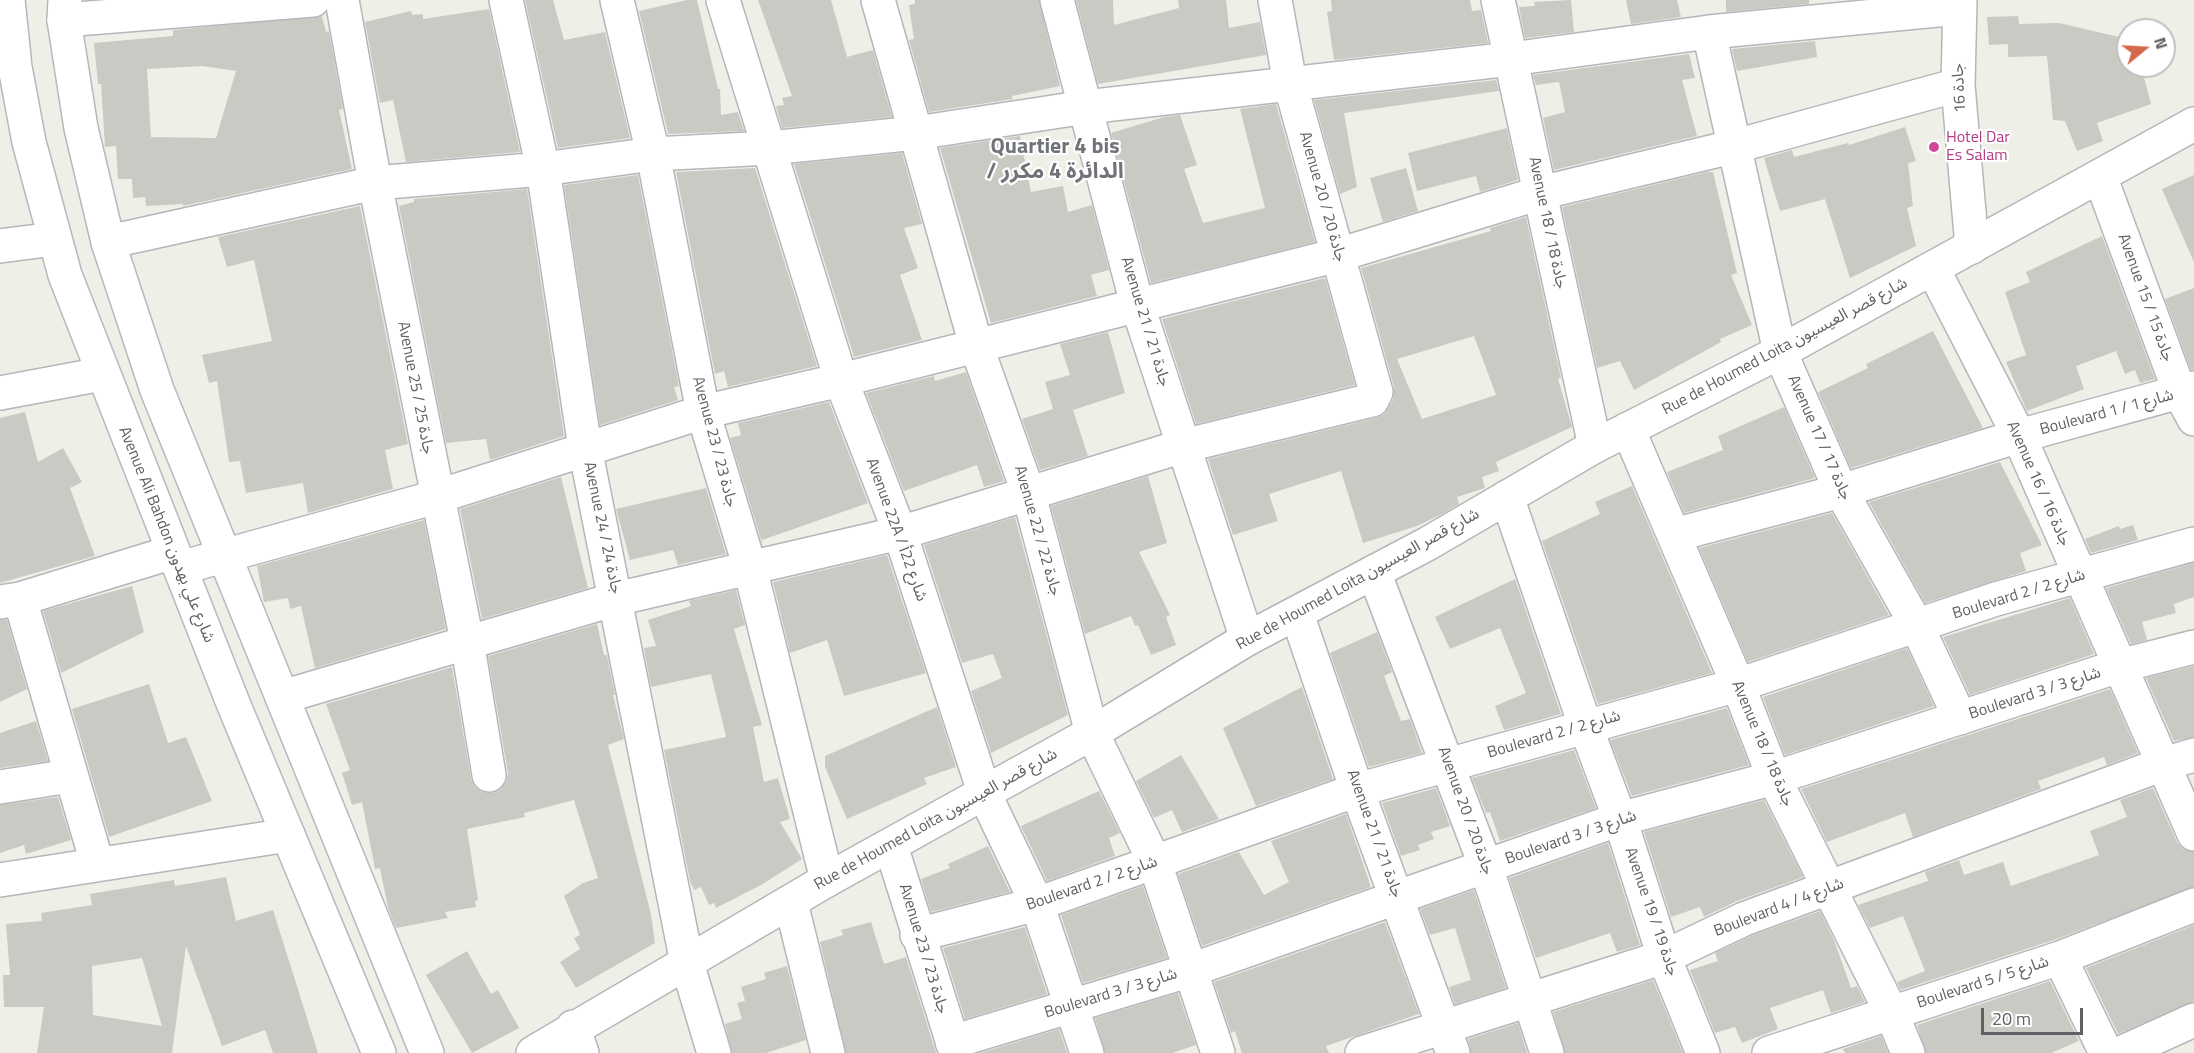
<!DOCTYPE html>
<meta charset="utf-8">
<style>
body{margin:0}
#map{position:relative;width:2194px;height:1053px;overflow:hidden;background:#efefe8;font-family:"Titillium Web",sans-serif}
canvas{display:block}
.north{position:absolute;left:2116px;top:18px;width:60px;height:60px;box-sizing:border-box;background:#fff;border:2px solid #bfc0c2;border-radius:50%;rotate:72deg;font-size:16px;font-weight:700;line-height:24px;text-align:center;color:#5f6166}
.north::after{content:'';display:block;margin:auto;width:21px;height:27px;background:#d4684a;clip-path:polygon(50% 0,100% 100%,50% 72%,0 100%)}
.scale{position:absolute;left:1981px;top:1008px;width:102px;height:27px;box-sizing:border-box;border:3px solid #5f6166;border-top:0;padding-left:8px;font-size:18px;line-height:21px;white-space:nowrap;color:#5f6166;-webkit-text-stroke:4px #fff;paint-order:stroke}
</style>
<div id="map">
<canvas width="2194" height="1053"></canvas>
<div class="north">N</div>
<div class="scale">20 m</div>
</div>
<script>
const ctx = document.querySelector('canvas').getContext('2d');
ctx.lineJoin = 'round';
function paint(path, color) { ctx.fillStyle = color; ctx.fill(path, 'evenodd'); }
const poly = rows => new Path2D(rows.map(r => 'M' + r).join(''));
function stroke(path, color, width, dash) { ctx.strokeStyle = color; ctx.lineWidth = width; ctx.lineCap = dash ? 'butt' : 'round'; ctx.setLineDash(dash || []); ctx.stroke(path); }
function write(font, color, halo, rows, align = 'center') {
  ctx.font = font + ' "Titillium Web","Noto Sans Arabic",sans-serif'; ctx.lineWidth = 4.5; ctx.setLineDash([]); ctx.textBaseline = 'middle'; ctx.strokeStyle = halo; ctx.fillStyle = color; for (const [text, x, y, turn = 0] of rows) {
    ctx.save(); ctx.translate(x, y); ctx.rotate((+turn || 0) * Math.PI / 180); ctx.textAlign = isNaN(turn) ? turn : align; if (halo) ctx.strokeText(text, 0, 0); ctx.fillText(text, 0, 0); ctx.restore();
  }
}
paint(poly([
 [525,0,553,0,564,40,605,32,630,138,558,148],
 [687,0,697,0,718,89,720,89,721,115,738,112,744,131,668,134,639,11],
 [758,0,831,0,847,57,873,50,892,117,782,128,776,106,784,105,782,98,792,96],
 [915,0,1039,0,1060,86,1012,96,1013,99,929,112,909,40,914,39,909,5,915,4],
 [1076,0,1113,0,1114,25,1179,8,1178,0,1226,0,1229,28,1260,22,1266,55,1098,84],
 [1331,0,1470,0,1472,11,1481,10,1488,43,1334,60,1327,12,1332,11],
 [1571,0,1574,32,1525,38,1519,7,1535,6,1534,2],
 [1626,0,1677,0,1681,17,1631,24],
 [1726,0,1809,0,1809,4,1726,12],
 [489,9,520,152,406,162,393,100,380,103,365,22,411,11,412,15,423,14,423,19],
 [322,16,326,32,329,31,343,109,339,110,352,169,183,206,183,204,146,206,145,197,133,198,132,179,118,179,116,146,105,147,101,84,98,84,94,43,173,36,173,30],
 [203,66,236,71,216,138,151,137,147,69],
 [2018,16,2019,24,2059,23,2128,39,2128,66,2141,66,2151,104,2097,123,2103,141,2077,151,2065,121,2053,120,2047,56,2008,57,2008,44,1989,45,1987,17],
 [1815,41,1817,57,1737,71,1732,49],
 [1689,54,1695,78,1682,80,1697,136,1554,170,1543,118,1565,112,1559,82,1536,85,1533,75],
 [1496,80,1499,91,1344,113,1357,187,1340,194,1314,100],
 [1276,104,1315,242,1151,283,1111,133,1164,117,1180,115,1197,165,1184,169,1203,223,1265,208,1240,109],
 [1905,127,1916,161,1908,163,1913,206,1907,208,1916,246,1850,278,1825,199,1780,211,1764,158,1792,150,1794,157,1848,143,1849,145],
 [1507,128,1518,180,1480,192,1476,176,1417,191,1408,153],
 [1020,136,1031,192,1063,186,1068,212,1092,205,1109,270,1091,275,1097,296,991,323,940,148],
 [902,153,922,224,904,228,918,268,900,275,922,340,854,357,794,164],
 [755,168,817,366,728,387,724,371,715,374,676,172],
 [1406,168,1418,211,1383,222,1370,178],
 [1707,172,1713,172,1737,273,1731,275,1752,325,1720,339,1721,342,1634,390,1620,361,1597,368,1562,207],
 [638,175,679,386,674,387,678,400,600,425,564,185],
 [2194,175,2194,262,2162,189],
 [527,189,564,436,490,460,486,439,446,443,399,206,414,202,414,199],
 [360,206,408,444,385,450,393,489,308,513,303,483,246,493,240,461,229,462,217,381,209,383,202,355,272,341,254,260,227,267,218,237],
 [1526,217,1561,378,1558,379,1572,427,1496,462,1499,471,1482,477,1485,488,1457,497,1459,504,1442,514,1417,526,1363,543,1341,471,1269,494,1278,521,1233,535,1208,459,1376,418,1384,414,1393,400,1394,387,1361,268,1491,231,1490,228],
 [1474,336,1496,395,1422,419,1397,359],
 [2102,236,2155,379,2140,383,2135,370,2125,374,2116,351,2076,366,2084,389,2027,411,2006,362,2026,355,2005,292,2030,282,2026,272],
 [1325,278,1355,385,1196,424,1162,319],
 [2194,288,2194,370,2191,370,2165,299],
 [1933,331,1983,428,1851,468,1818,392,1868,368,1866,364],
 [1108,332,1125,393,1073,410,1088,456,1040,470,1022,419,1053,409,1045,382,1070,375,1060,344],
 [966,372,1004,481,984,487,977,465,904,491,866,393,934,376,935,381],
 [829,402,868,503,762,540,763,546,730,438,741,435,738,423],
 [1784,407,1815,478,1684,513,1667,472,1723,450,1718,436],
 [25,412,38,462,63,448,82,482,70,488,95,556,0,583,0,418],
 [2000,462,2042,545,2020,553,2026,571,1925,603,1869,502],
 [1148,476,1167,543,1139,552,1170,615,1166,617,1176,645,1151,655,1138,625,1135,626,1131,616,1085,634,1051,506],
 [561,477,588,588,482,619,460,509],
 [1632,486,1712,673,1598,704,1542,541,1600,514,1595,502],
 [706,488,726,554,678,565,673,550,630,560,616,509],
 [1832,513,1889,615,1748,662,1699,548],
 [1015,517,1068,715,991,753,971,691,1002,678,993,654,962,663,924,545],
 [424,520,446,629,315,668,301,606,290,609,288,598,264,602,257,566],
 [2133,525,2138,540,2091,553,2085,539,2119,526,2120,529],
 [887,555,926,673,844,696,827,640,790,653,773,582],
 [2194,563,2194,597,2174,604,2176,613,2142,622,2147,640,2131,644,2106,588],
 [1515,579,1561,714,1504,730,1495,706,1526,693,1500,628,1450,649,1435,617],
 [132,586,144,632,61,673,43,611],
 [736,590,745,625,734,629,762,725,753,727,764,782,778,778,790,819,780,822,802,859,761,885,716,908,714,903,709,905,701,887,694,890,690,881,664,750,726,737,711,674,651,687,644,648,656,646,648,620,691,606,689,601],
 [2070,598,2094,654,1970,695,1943,637],
 [0,620,7,620,27,689,0,702],
 [597,624,604,655,607,655,615,695,613,695,624,739,608,745,651,914,655,943,576,988,560,962,580,949,574,938,580,935,564,896,583,883,598,878,574,800,524,813,525,817,467,829,478,900,475,901,476,907,445,912,448,918,396,928,388,908,380,868,375,869,362,802,352,805,342,773,350,770,326,704,452,667,471,779,474,786,482,792,493,793,501,789,506,782,508,773,488,656],
 [1377,632,1392,672,1384,676,1401,721,1410,719,1422,753,1369,767,1330,653],
 [1907,648,1934,706,1785,755,1763,697],
 [2194,666,2194,737,2174,741,2146,678],
 [149,684,168,743,186,737,212,801,109,837,72,709],
 [1302,687,1333,779,1256,806,1223,728],
 [2110,689,2138,753,2107,765,2104,757,2038,781,2041,789,1913,837,1905,813,1827,842,1801,789],
 [937,707,956,767,924,778,927,784,847,819,825,767,825,756],
 [1727,708,1749,765,1632,796,1610,740],
 [36,721,48,761,0,768,0,733],
 [1574,750,1596,808,1500,841,1490,812,1486,813,1472,778],
 [1181,755,1219,819,1182,832,1172,810,1154,818,1136,781],
 [1436,788,1450,826,1431,832,1434,839,1418,845,1420,850,1401,856,1382,803],
 [2153,788,2177,842,2183,849,2194,852,2194,887,2054,940,1901,990,1897,982,1925,971,1903,916,1870,928,1858,905,1928,881,1925,872,1959,860,1964,875,2003,862,2011,886,2099,855,2090,831,2127,817,2120,800],
 [1099,791,1120,833,1109,838,1115,856,1047,881,1021,826],
 [58,797,71,840,26,854,24,845,0,853,0,805],
 [1764,800,1803,877,1737,901,1704,917,1700,907,1671,917,1644,832],
 [1346,814,1371,887,1202,946,1178,874,1239,852,1264,895,1289,882,1271,841],
 [1608,843,1640,945,1617,952,1610,933,1536,958,1509,878],
 [988,846,1010,892,931,912,921,879,950,868,948,864],
 [226,877,236,921,273,910,318,1053,273,1053,265,1030,222,1046,186,946,172,1053,37,1053,44,1007,4,1007,3,975,10,975,6,924,42,921,41,913,92,905,90,894,174,880,175,886],
 [142,958,162,1026,93,1015,92,966],
 [1143,886,1167,958,1083,983,1061,915],
 [1474,890,1506,988,1455,1004,1449,987,1471,980,1455,928,1430,935,1420,909],
 [1820,911,1834,940,1851,988,1857,986,1865,1002,1831,1013,1823,990,1770,1008,1778,1029,1742,1043,1735,1027,1715,1033,1690,970,1718,961,1715,953,1751,936],
 [871,922,884,964,906,957,936,1053,846,1053,820,942,843,935,841,930],
 [1385,922,1419,1014,1326,1046,1329,1053,1242,1053,1235,1031,1231,1033,1214,982],
 [2194,925,2194,1002,2118,1034,2086,968],
 [1025,927,1047,994,965,1019,943,948],
 [467,951,491,994,498,990,519,1028,472,1053,426,975],
 [787,966,806,1040,766,1053,732,1053,725,1024,742,1019,737,1003,745,1001,741,987,766,979,764,973],
 [1653,980,1683,1053,1565,1053,1553,1012],
 [2050,981,2079,1041,2051,1053,1926,1053,1917,1025],
 [1178,993,1196,1045,1172,1053,1105,1053,1095,1018],
 [1518,1023,1527,1053,1471,1053,1468,1039],
 [1059,1029,1067,1053,980,1053],
 [1881,1036,1888,1053,1845,1053,1843,1049]
]), '#cbc9c4');
const minor = poly([
 [342,0,375,183,467,641,489,775],
 [506,0,543,169,585,448,687,963,714,1053],
 [617,0,653,154,703,412,750,568,827,880],
 [723,0,841,380,900,533,985,795,1037,904,1087,1053],
 [878,0,976,345,1029,495,1092,733,1155,863,1218,1053],
 [1057,0,1137,304,1247,639],
 [1498,0,1595,446],
 [1960,0,1958,85,1972,247],
 [64,20,313,0],
 [1709,32,1780,352,1841,491,1917,626,1960,718],
 [2100,176,2180,393,2194,419],
 [108,242,375,183,543,169,653,154,770,148,916,133,1086,107,1511,59,1709,32,1958,8],
 [0,246,54,239],
 [1933,269,2019,436,2194,834],
 [0,393,102,374],
 [1628,429,1738,685,1774,778,1891,1012,1908,1053],
 [1507,497,1585,725,1620,819,1664,957,1703,1053],
 [1674,535,1841,491,2019,436,2194,388],
 [180,568,436,497,703,412,841,380,1338,255,1540,193,1736,146,1958,85],
 [1374,572,1486,867,1547,1053],
 [20,599,97,863],
 [0,602,20,599,173,552],
 [1297,614,1357,790,1453,1053],
 [282,697,616,599,900,533,1183,446,1372,400,1376,392,1290,83,1275,0],
 [0,787,70,776],
 [891,846,956,1053],
 [0,880,288,835],
 [791,903,828,1053],
 [917,935,1037,904,1357,790,1738,685,1996,599,2194,544],
 [2060,958,2106,1053],
 [573,1027,582,1053],
 [952,1042,1191,970,1620,819,1774,778,2119,666,2194,647],
 [1362,1053,1664,957,1744,919,2163,764,2194,755],
 [1769,1053,2060,958,2194,905],
 [2121,1053,2194,1020]
]);
const tertiary = poly([
 [533,1053,827,880,1092,733,1247,639,1427,544,1595,446,1780,352,2194,124]
]);
const secondary = poly([
 [8,0,15,67,29,142,65,275,233,703,379,1053],
 [65,0,64,20,81,128,108,242,157,390,427,1053]
]);
stroke(minor, '#b5b6ba', 36);
stroke(tertiary, '#b5b6ba', 36);
stroke(secondary, '#b6b8bd', 36);
stroke(minor, '#fff', 33);
stroke(tertiary, '#fff', 33);
stroke(secondary, '#fff', 33);
for (const [x, y, r, color] of [
 [1934,147,6,"#d1479c"]
]) { const dot = new Path2D(); dot.arc(x, y, r, 0, 2 * Math.PI); ctx.fillStyle = color; ctx.fill(dot); stroke(dot, '#fff', 2); }
write('16px', '#5f6166', '#fff', [
 ["جادة 16",1960,88,-93],
 ["Avenue 20 / جادة 20",1322,197,74],
 ["Avenue 18 / جادة 18",1547,223,78],
 ["Avenue 15 / جادة 15",2145,298,70],
 ["Avenue 21 / جادة 21",1145,322,73],
 ["Rue de Houmed Loita شارع قصر العيسيون",1785,347,-28],
 ["Avenue 25 / جادة 25",415,388,79],
 ["Boulevard 1 / شارع 1",2107,413,-15],
 ["Avenue 17 / جادة 17",1819,438,66],
 ["Avenue 23 / جادة 23",714,442,75],
 ["Avenue 16 / جادة 16",2038,484,66],
 ["Avenue 24 / جادة 24",602,528,78],
 ["Avenue 22A / شارع 22أ",896,530,70],
 ["Avenue 22 / جادة 22",1037,531,74],
 ["Avenue Ali Bahdon شارع علي بهدون",166,535,68],
 ["Rue de Houmed Loita شارع قصر العيسيون",1358,580,-29],
 ["Boulevard 2 / شارع 2",2019,595,-17],
 ["Boulevard 3 / شارع 3",2035,694,-18],
 ["Boulevard 2 / شارع 2",1554,735,-16],
 ["Avenue 18 / جادة 18",1762,744,67],
 ["Avenue 20 / جادة 20",1465,811,70],
 ["Rue de Houmed Loita شارع قصر العيسيون",936,820,-29],
 ["Avenue 21 / جادة 21",1374,834,70],
 ["Boulevard 3 / شارع 3",1571,838,-19],
 ["Boulevard 2 / شارع 2",1092,884,-19],
 ["Boulevard 4 / شارع 4",1779,908,-21],
 ["Avenue 19 / جادة 19",1651,912,71],
 ["Avenue 23 / جادة 23",923,949,73],
 ["Boulevard 5 / شارع 5",1983,983,-18],
 ["Boulevard 3 / شارع 3",1111,994,-17]
]);
write('16px', '#b23c85', '#fff', [
 ["Hotel Dar",1946,138],
 ["Es Salam",1946,156]
], 'left');
write('bold 22px', '#707378', '#fff', [
 ["Quartier 4 bis",1055,148],
 ["/ الدائرة 4 مكرر",1055,173]
]);
</script>
